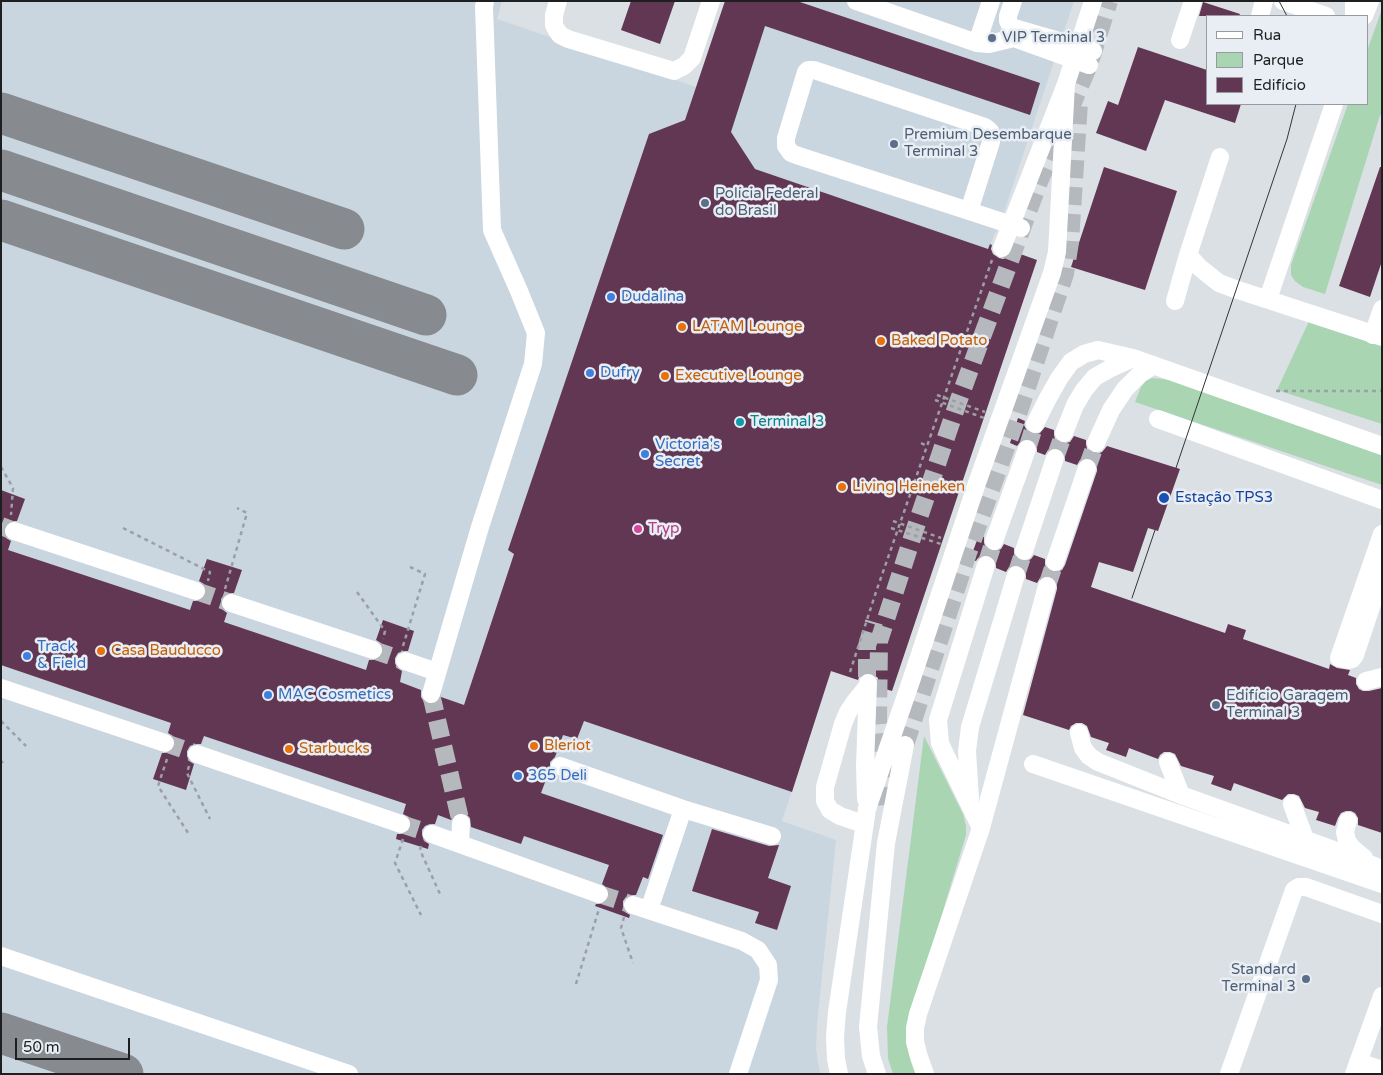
<!DOCTYPE html>
<meta charset="utf-8">
<style>
body{margin:0}
#map{position:relative;width:1383px;height:1075px;overflow:hidden;background:#dbe0e5;font-family:"Varela Round",sans-serif}
canvas{display:block}
.frame{position:absolute;inset:0;border:2px solid #1d1f21;pointer-events:none}
.legend{position:absolute;left:1206px;top:15px;width:162px;height:90px;box-sizing:border-box;background:#e8eef3;border:1px solid #979b9f;margin:0;padding:6px 9px;list-style:none;font-size:15px;color:#1d1f21}
.legend li{display:flex;align-items:center;gap:10px;height:25px}
.legend b{width:25px;border:1px solid #979b9f}
.scale{position:absolute;left:15px;top:1038px;width:115px;height:22px;box-sizing:border-box;border:2px solid #1d1f21;border-top:0;padding-left:6px;font-size:15px;line-height:18px;white-space:nowrap;color:#1d1f21;-webkit-text-stroke:4px #e8eef3;paint-order:stroke}
</style>
<div id="map">
<canvas width="1383" height="1075"></canvas>
<div class="frame"></div>
<ul class="legend">
<li><b style="height:6px;background:#fff"></b>Rua</li>
<li><b style="height:14px;background:#a9d5b2"></b>Parque</li>
<li><b style="height:14px;background:#623753"></b>Edifício</li>
</ul>
<div class="scale">50 m</div>
</div>
<script>
const ctx = document.querySelector('canvas').getContext('2d');
ctx.lineJoin = 'round';
function paint(path, color) { ctx.fillStyle = color; ctx.fill(path, 'evenodd'); }
const poly = rows => new Path2D(rows.map(r => 'M' + r).join(''));
function stroke(path, color, width, dash) { ctx.strokeStyle = color; ctx.lineWidth = width; ctx.lineCap = dash ? 'butt' : 'round'; ctx.setLineDash(dash || []); ctx.stroke(path); }
function write(font, color, halo, rows, align = 'center') {
  ctx.font = font + ' "Varela Round",sans-serif'; ctx.lineWidth = 5; ctx.setLineDash([]); ctx.textBaseline = 'middle'; ctx.strokeStyle = halo; ctx.fillStyle = color; for (const [text, x, y, turn = 0] of rows) {
    ctx.save(); ctx.translate(x, y); ctx.rotate((+turn || 0) * Math.PI / 180); ctx.textAlign = isNaN(turn) ? turn : align; if (halo) ctx.strokeText(text, 0, 0); ctx.fillText(text, 0, 0); ctx.restore();
  }
}
paint(poly([
 [1,1,502,1,497,19,696,87,725,1,1074,1,1001,221,988,249,840,674,831,672,782,821,836,840,817,1024,816,1049,820,1074,1,1074]
]), '#c9d5df');
paint(poly([
 [1382,9,1382,115,1380,115,1325,294,1303,287,1295,281,1291,275,1291,265,1348,104,1367,104,1367,51],
 [1310,319,1382,344,1382,424,1277,390],
 [1152,378,1172,380,1382,454,1382,485,1135,402,1141,387,1146,381],
 [924,736,963,814,966,826,966,835,907,1029,917,1074,893,1074,888,1058,887,1027]
]), '#a9d5b2');
stroke(poly([
 [1,113,344,229],
 [1,170,426,315],
 [1,220,457,375],
 [1,1033,123,1074]
]), '#878a8e', 41);
paint(poly([
 [631,1,675,1,660,44,621,30],
 [725,1,797,1,1040,83,1030,115,765,26,731,132,755,169,988,249,990,244,992,245,991,249,993,254,999,258,1003,259,1008,257,1012,251,1037,260,892,691,878,687,878,678,873,674,868,672,863,673,859,677,858,680,831,671,792,792,584,721,577,739,563,735,555,757,550,762,550,769,541,793,663,835,648,879,643,877,636,895,630,895,626,897,623,901,623,908,625,912,630,915,629,918,595,906,596,904,600,904,605,902,609,897,609,892,607,888,602,884,609,865,524,836,521,844,471,827,470,818,466,814,462,812,456,814,451,820,438,815,435,824,430,824,425,826,422,830,422,835,424,841,429,844,428,849,396,839,397,834,403,834,408,832,411,827,411,822,409,817,403,814,406,804,204,736,201,744,195,744,190,746,187,751,187,756,189,761,194,764,186,790,153,779,162,753,167,753,172,751,175,746,175,741,173,736,168,733,171,723,1,665,1,490,25,499,17,521,12,521,7,523,4,528,4,533,6,538,11,541,8,550,190,610,193,601,198,601,203,599,206,594,206,589,204,584,199,581,207,559,242,570,234,593,228,593,224,595,221,599,221,606,223,610,227,613,224,622,366,670,369,660,376,660,380,658,383,654,383,647,381,643,376,640,383,620,414,631,408,651,403,651,398,653,395,658,395,663,397,668,402,671,400,682,421,690,421,697,424,702,428,704,434,704,439,701,441,697,464,705,514,554,508,550,649,134,685,120],
 [1203,2,1240,14,1239,16,1199,16],
 [1138,47,1207,70,1207,104,1241,104,1235,123,1165,100,1146,151,1096,133,1108,101,1118,105],
 [1104,167,1177,191,1145,290,1071,267],
 [1380,167,1382,167,1382,261,1370,297,1339,286],
 [1018,418,1025,421,1024,425,1026,429,1031,434,1035,435,1040,433,1045,427,1054,430,1054,435,1055,439,1061,443,1066,443,1070,442,1074,436,1086,440,1086,444,1087,449,1092,453,1097,454,1102,452,1107,446,1180,469,1158,531,1148,528,1133,572,1099,562,1091,587,1225,633,1228,624,1246,630,1243,639,1329,669,1330,664,1337,668,1350,670,1348,675,1356,678,1356,684,1359,689,1363,691,1369,691,1382,688,1382,833,1358,825,1358,818,1355,813,1351,811,1346,811,1341,813,1338,818,1335,826,1316,820,1319,812,1305,808,1299,796,1294,794,1288,794,1282,800,1234,783,1231,791,1211,784,1214,776,1181,766,1175,754,1170,752,1164,752,1160,755,1158,759,1129,748,1126,757,1106,750,1109,743,1091,737,1087,726,1082,723,1076,723,1071,726,1069,730,1023,715,1057,589,1057,583,1054,578,1049,576,1044,576,1040,578,1037,583,1026,579,1026,572,1023,567,1019,565,1014,565,1009,567,1006,572,996,568,996,563,994,558,989,555,983,555,978,558,976,561,970,559,979,535,984,537,984,543,986,548,990,551,996,551,1001,549,1004,544,1014,548,1014,554,1016,558,1020,561,1027,561,1031,559,1034,555,1045,559,1045,565,1047,569,1051,572,1057,572,1062,570,1065,565,1097,471,1097,466,1095,461,1090,458,1084,458,1080,460,1077,465,1065,461,1065,456,1063,451,1058,448,1053,448,1048,450,1045,455,1037,452,1037,447,1035,443,1030,439,1026,439,1021,441,1017,446,1010,443],
 [712,829,769,846,779,845,768,878,791,886,777,930,755,923,759,912,692,891]
]), '#623753');
stroke(poly([
 [1027,449,1035,424],
 [1055,458,1064,433],
 [1087,468,1096,443],
 [1,526,14,531],
 [986,565,994,541],
 [1016,575,1024,551],
 [1047,586,1055,562],
 [196,591,231,603],
 [373,650,405,661],
 [867,677,867,646,874,622],
 [431,694,461,823],
 [165,743,197,754],
 [905,745,968,553,1015,423,1065,274,1070,242,1079,102],
 [886,805,878,721,879,641,913,535,958,402,1039,182,1089,65,1109,1],
 [401,824,432,834],
 [599,894,633,905]
]), '#b5b9be', 18, [18, 9]);
stroke(poly([
 [1276,391,1382,391],
 [937,395,985,412],
 [935,400,984,418],
 [921,443,927,446],
 [1,467,13,488,11,515],
 [893,521,941,538],
 [123,528,210,572,208,581],
 [891,528,941,544],
 [225,589,247,513,237,508],
 [357,592,385,631,383,639],
 [403,646,425,574,410,567],
 [850,672,876,592,992,260],
 [1,721,26,746],
 [167,759,158,786,190,836],
 [1,761,3,763],
 [189,766,187,773,210,819],
 [403,839,395,863,421,915],
 [421,846,420,850,440,894],
 [624,917,621,928,633,963],
 [576,984,599,909]
]), '#9ca0a4', 2.5, [4, 4]);
stroke(poly([
 [558,1,554,15,554,25,556,29,560,35,568,39,674,71,684,66,692,58,711,1],
 [856,1,977,43,989,44,1014,38,1089,65],
 [1013,1,1008,16,1008,21,1010,25,1014,28,1093,51],
 [1283,1,1326,16],
 [1260,16,1264,1],
 [1354,16,1354,1],
 [1364,16,1370,1],
 [1180,40,1193,1],
 [977,43,991,1],
 [969,211,991,142,990,131,985,127,814,70,808,70,806,72,786,138,786,146,791,153,796,155,969,211,1021,228],
 [1002,248,1066,84,1093,1],
 [1188,255,1199,267,1219,283,1235,289,1382,337],
 [1268,299,1334,104],
 [1175,301,1188,255,1220,157],
 [1373,335,1382,309],
 [1158,419,1382,500],
 [1035,424,1048,398,1060,377,1071,362,1084,354,1098,350,1133,358,1382,446],
 [1064,433,1075,405,1084,390,1095,377,1111,368,1133,358],
 [1096,443,1111,410,1125,389,1140,374,1154,365],
 [14,531,196,591],
 [1382,534,1339,658,1349,660,1352,659,1355,655,1382,574],
 [994,541,1027,449],
 [1024,551,1055,458],
 [1055,562,1087,468],
 [231,603,373,650],
 [405,661,437,672],
 [1366,681,1382,677],
 [1,688,165,743],
 [431,694,480,527,533,364,536,333,519,291,492,230,484,7,485,1],
 [1079,733,1083,748,1089,756,1098,762,1181,795,1331,849,1382,869],
 [197,754,401,824],
 [1168,762,1181,795],
 [1033,764,1382,884],
 [560,766,683,809,772,836],
 [866,799,865,766,868,683],
 [970,799,967,751,970,727,1016,575],
 [1292,804,1305,839],
 [1348,821,1345,832,1347,841,1352,848,1364,858],
 [864,824,840,816,830,810,825,801,825,787,843,724,848,712,854,703,867,687],
 [981,828,945,754,940,743,938,720,986,565],
 [432,834,599,894],
 [460,844,461,823],
 [633,905,742,941,758,950,768,965,769,980,738,1074],
 [649,910,683,809],
 [1,956,349,1074],
 [1358,1062,1382,1070],
 [839,1074,836,1059,835,1037,837,1012,867,809,912,678,977,483,1052,273,1057,252,1066,84],
 [877,1074,871,1056,868,1027,886,843,905,745],
 [925,1074,919,1057,915,1042,915,1028,918,1014,981,828,1047,586],
 [1229,1074,1294,890,1299,887,1306,887,1382,914],
 [1354,1074,1382,996]
]), '#fff', 18);
stroke(poly([
 [1279,1,1287,16],
 [1176,468,1287,139,1296,104],
 [1132,598,1155,530]
]), '#333537', 1);
for (const [x, y, r, color] of [
 [992,38,5,"#5c6f8a"],
 [894,144,5,"#5c6f8a"],
 [705,203,5,"#5c6f8a"],
 [611,297,5,"#3f7fe0"],
 [682,327,5,"#e8710a"],
 [881,341,5,"#e8710a"],
 [590,373,5,"#3f7fe0"],
 [665,376,5,"#e8710a"],
 [740,422,5,"#0f9aa8"],
 [645,454,5,"#3f7fe0"],
 [842,487,5,"#e8710a"],
 [1164,498,6,"#1a4fb4"],
 [638,529,5,"#d1479c"],
 [101,651,5,"#e8710a"],
 [27,656,5,"#3f7fe0"],
 [268,695,5,"#3f7fe0"],
 [1216,705,5,"#5c6f8a"],
 [534,746,5,"#e8710a"],
 [289,749,5,"#e8710a"],
 [518,776,5,"#3f7fe0"],
 [1306,979,5,"#5c6f8a"]
]) { const dot = new Path2D(); dot.arc(x, y, r, 0, 2 * Math.PI); ctx.fillStyle = color; ctx.fill(dot); stroke(dot, '#e8eef3', 2); }
write('15px', '#4e5e75', '#e8eef3', [
 ["VIP Terminal 3",1002,38],
 ["Premium Desembarque",904,135],
 ["Terminal 3",904,152],
 ["Polícia Federal",715,194],
 ["do Brasil",715,211],
 ["Edifício Garagem",1226,696],
 ["Terminal 3",1226,713],
 ["Standard",1296,970,"right"],
 ["Terminal 3",1296,987,"right"]
], 'left');
write('15px', '#366cbe', '#e8eef3', [
 ["Dudalina",621,297],
 ["Dufry",600,373],
 ["Victoria's",655,445],
 ["Secret",655,462],
 ["Track",37,647],
 ["& Field",37,664],
 ["MAC Cosmetics",278,695],
 ["365 Deli",528,776]
], 'left');
write('15px', '#c56008', '#e8eef3', [
 ["LATAM Lounge",692,327],
 ["Baked Potato",891,341],
 ["Executive Lounge",675,376],
 ["Living Heineken",852,487],
 ["Casa Bauducco",111,651],
 ["Bleriot",544,746],
 ["Starbucks",299,749]
], 'left');
write('15px', '#0d838f', '#e8eef3', [
 ["Terminal 3",750,422]
], 'left');
write('15px', '#164399', '#e8eef3', [
 ["Estação TPS3",1175,498]
], 'left');
write('15px', '#b23c85', '#e8eef3', [
 ["Tryp",648,529]
], 'left');
</script>
